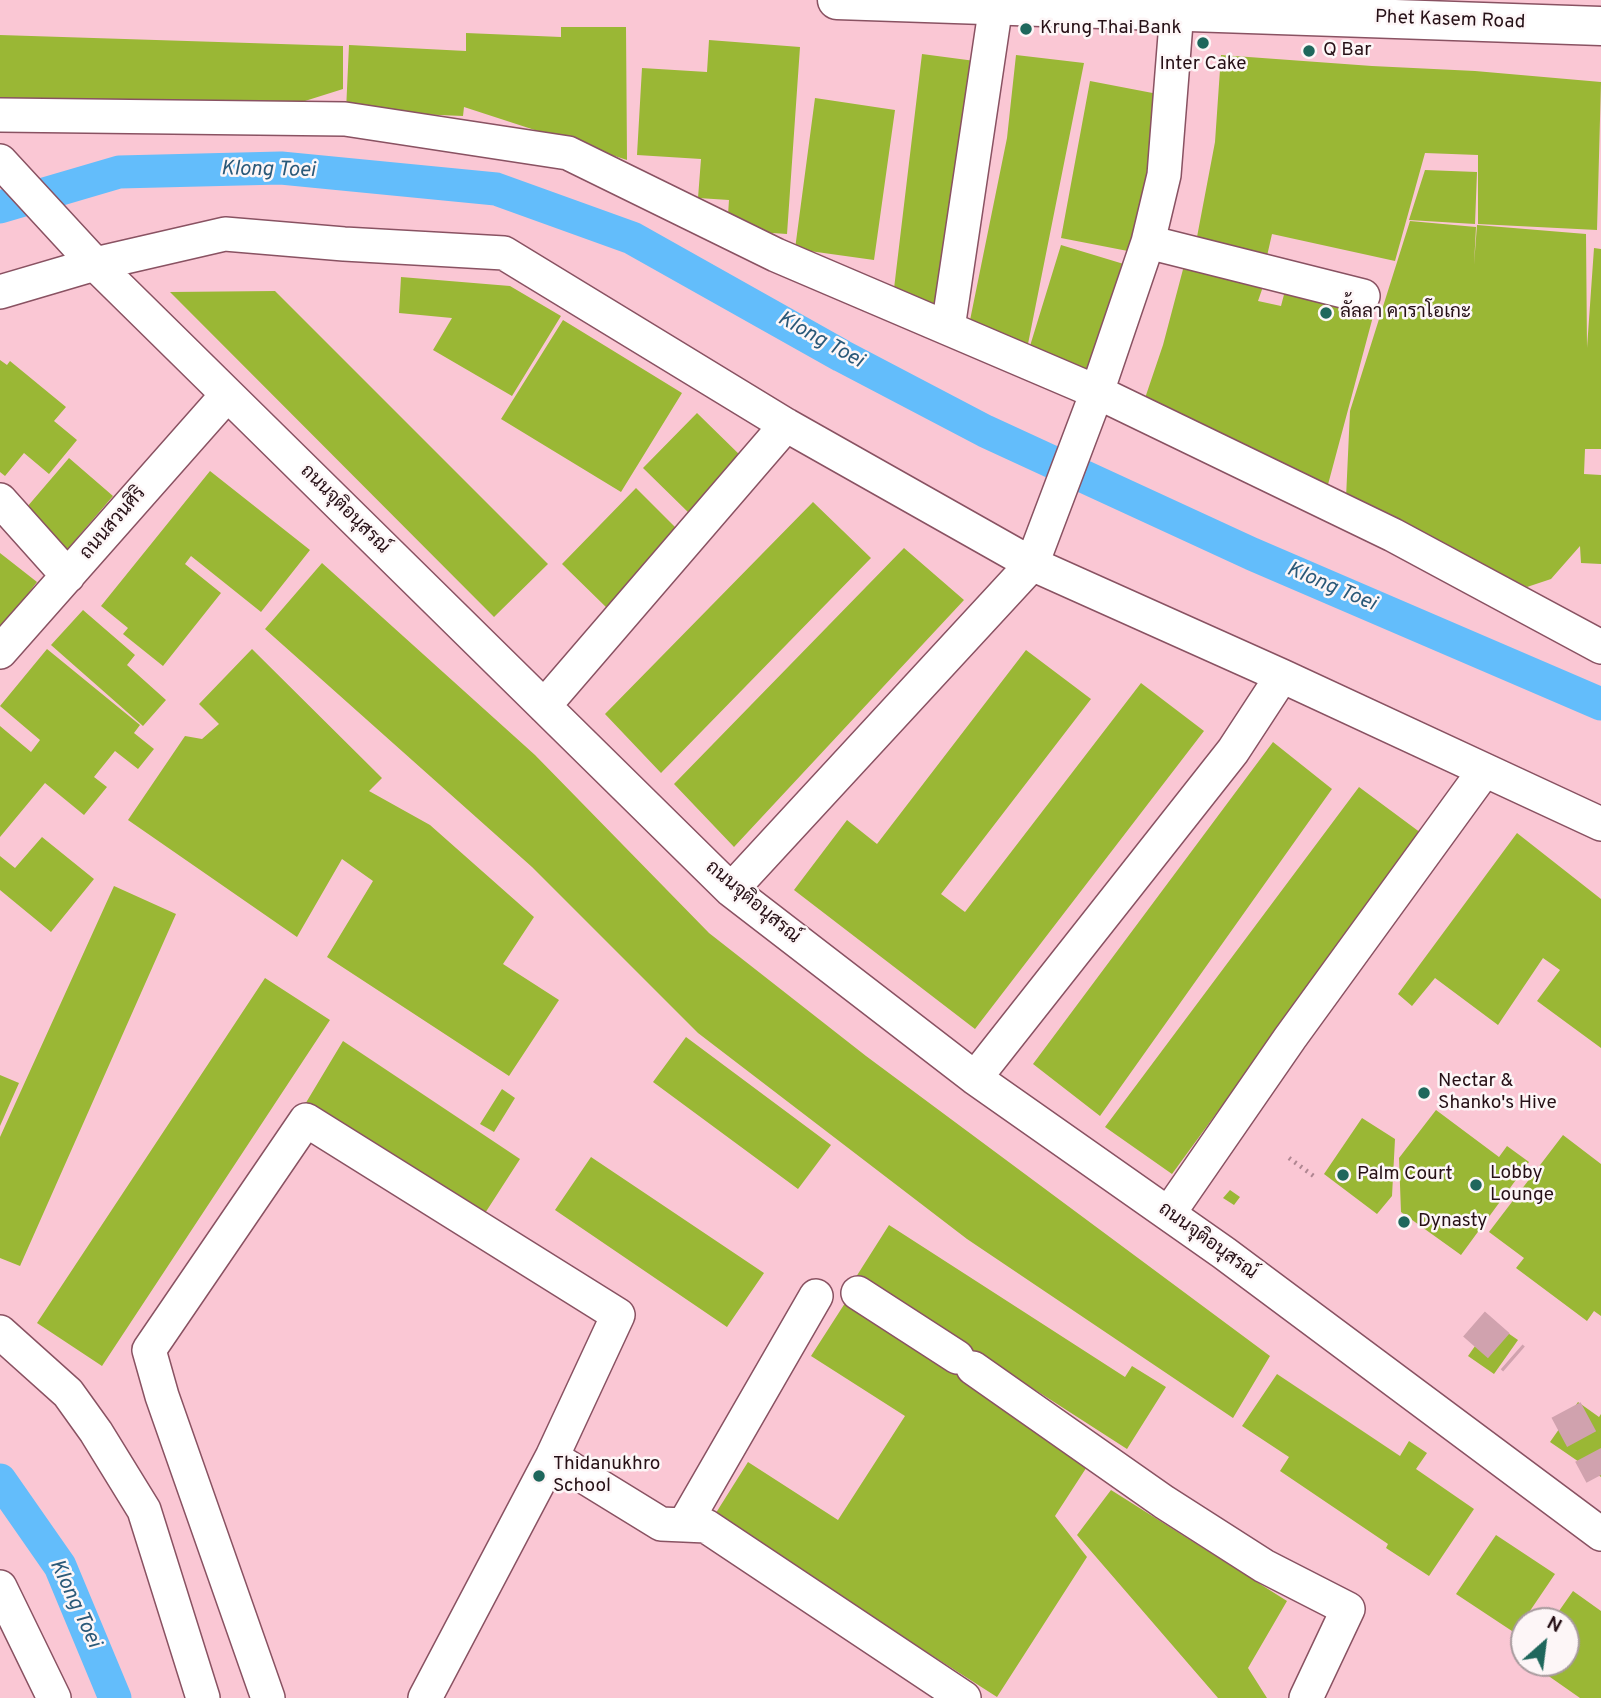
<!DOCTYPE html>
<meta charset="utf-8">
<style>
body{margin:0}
#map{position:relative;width:1601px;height:1698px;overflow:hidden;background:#fac7d4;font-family:Overpass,sans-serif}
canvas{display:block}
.north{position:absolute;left:1510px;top:1607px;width:70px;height:70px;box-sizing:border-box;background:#fdf6f7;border:2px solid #a79a9d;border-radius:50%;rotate:28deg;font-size:19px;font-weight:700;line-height:28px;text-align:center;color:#261016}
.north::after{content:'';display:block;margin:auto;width:24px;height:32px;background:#1f675c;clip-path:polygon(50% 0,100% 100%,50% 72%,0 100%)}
</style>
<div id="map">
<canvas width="1601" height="1698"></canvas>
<div class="north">N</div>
</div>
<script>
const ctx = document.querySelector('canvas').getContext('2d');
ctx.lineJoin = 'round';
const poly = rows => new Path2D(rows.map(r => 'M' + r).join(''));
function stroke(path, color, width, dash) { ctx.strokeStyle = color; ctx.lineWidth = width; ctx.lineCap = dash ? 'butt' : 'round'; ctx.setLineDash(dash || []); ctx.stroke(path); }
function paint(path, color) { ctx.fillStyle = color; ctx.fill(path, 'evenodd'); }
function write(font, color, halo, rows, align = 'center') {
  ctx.font = font + ' Overpass,Sarabun,sans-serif'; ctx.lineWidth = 5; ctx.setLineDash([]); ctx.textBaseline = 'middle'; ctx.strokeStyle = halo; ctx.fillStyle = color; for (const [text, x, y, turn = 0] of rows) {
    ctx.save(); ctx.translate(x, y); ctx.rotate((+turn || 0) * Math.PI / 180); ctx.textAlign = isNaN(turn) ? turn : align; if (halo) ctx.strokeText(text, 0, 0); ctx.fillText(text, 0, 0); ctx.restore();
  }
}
stroke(poly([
 [0,207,119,172,281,168,496,189,632,238,842,356,985,431,1252,554,1601,704],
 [0,1480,60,1566,115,1698]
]), '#63bdfb', 33);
paint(poly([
 [561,27,626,27,627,160,464,107,463,116,346,111,349,45,466,51,466,33,561,37],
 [0,35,343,46,343,89,289,106,2,100,0,98],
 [709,40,800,47,787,234,727,230,729,200,698,198,701,159,637,155,642,68,707,72],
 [922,54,975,61,944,321,893,297],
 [1016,55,1084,63,1027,349,967,335,1007,138],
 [1221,55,1372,66,1475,71,1601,82,1597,230,1478,224,1478,155,1425,153,1395,261,1272,234,1267,256,1197,237,1215,142],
 [1090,81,1163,95,1133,252,1061,238],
 [815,98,895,110,874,260,795,249],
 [1425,170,1477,172,1475,224,1409,220],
 [1410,221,1476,227,1474,265,1477,225,1586,234,1587,348,1594,248,1601,249,1601,449,1585,449,1584,474,1601,475,1601,564,1581,563,1580,546,1551,579,1527,587,1346,498,1350,411],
 [1061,245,1127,265,1092,379,1026,359],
 [1186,258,1266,278,1258,301,1281,306,1287,283,1375,309,1326,492,1142,407,1163,345],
 [401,277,510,286,561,316,512,396,433,350,452,318,399,313],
 [275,291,548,564,494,617,170,292],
 [563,320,682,393,621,492,501,419],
 [0,360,7,365,10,361,66,407,54,421,77,440,49,474,24,453,5,476,0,472],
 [697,413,745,460,691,515,643,468],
 [69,458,113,496,65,552,21,514],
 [210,471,310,550,261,612,191,556,185,564,221,593,163,666,123,634,128,628,101,606],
 [636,488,683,535,609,610,562,564],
 [813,502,871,558,661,773,605,714],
 [904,548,964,600,734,847,674,784],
 [0,553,37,582,0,630],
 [322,563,535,755,709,933,866,1056,1270,1356,1233,1418,967,1239,698,1033,532,867,265,629],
 [83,610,135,655,127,665,166,700,143,726,51,645],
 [47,649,140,725,134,733,154,749,138,769,115,751,94,777,107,787,84,815,45,783,0,837,0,726,31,752,40,740,0,706],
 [252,649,382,778,369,791,430,825,534,917,503,964,559,1000,509,1076,327,957,373,881,342,859,297,937,128,820,185,736,202,739,219,724,199,704],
 [1026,650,1091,699,941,894,965,912,1141,683,1204,731,975,1029,794,890,847,820,877,844],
 [1273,742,1332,789,1100,1116,1033,1064],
 [1359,787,1421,833,1172,1174,1105,1127],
 [1517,833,1601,899,1601,1048,1537,1001,1560,970,1543,958,1498,1025,1435,978,1412,1006,1398,994],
 [42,837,94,879,51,932,0,890,0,856,15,868],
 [114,886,176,914,20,1266,0,1258,0,1137],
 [265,978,330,1020,102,1366,37,1323],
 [686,1037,831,1145,798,1189,653,1082],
 [343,1041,520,1159,478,1224,304,1106],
 [0,1075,19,1083,0,1126],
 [502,1089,515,1098,494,1132,480,1124],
 [1436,1110,1499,1157,1507,1146,1529,1162,1461,1255,1401,1212,1399,1158],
 [1362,1118,1395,1139,1392,1196,1377,1214,1324,1174],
 [1563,1135,1601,1164,1601,1316,1594,1311,1587,1321,1516,1268,1524,1258,1489,1232],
 [591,1157,764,1273,727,1327,555,1210],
 [1230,1190,1240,1197,1234,1205,1223,1198],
 [889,1225,1125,1377,1132,1366,1166,1387,1127,1449,981,1355,1092,1459,1055,1516,1087,1557,997,1697,714,1516,748,1462,838,1520,905,1416,811,1356,847,1300,964,1346,856,1277],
 [1492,1322,1518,1340,1494,1374,1468,1356],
 [1277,1374,1400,1456,1409,1441,1427,1453,1416,1469,1474,1509,1429,1576,1386,1548,1388,1544,1280,1471,1289,1457,1242,1426],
 [1578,1402,1599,1417,1601,1414,1601,1477,1550,1442],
 [1111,1490,1287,1601,1248,1668,1267,1698,1218,1698,1077,1535],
 [1496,1535,1555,1574,1515,1633,1456,1594],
 [1573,1591,1601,1611,1601,1698,1580,1698,1530,1663,1566,1663,1566,1621,1552,1621]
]), '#9ab735');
stroke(poly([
 [1474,1324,1514,1359],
 [1566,1410,1601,1475]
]), '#d0a2ae', 33, [33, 17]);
const minor = poly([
 [0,115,345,119,568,153,776,255,1097,392,1393,535,1601,647],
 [0,161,95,264,731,890,975,1078,1224,1253,1601,1534],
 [1148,242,1363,296],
 [0,292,95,264,225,234,344,244,504,253,786,425,1032,564,1282,676,1601,824],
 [948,328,996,5],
 [0,500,68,576],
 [0,652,227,395],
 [544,706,786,425],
 [731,890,1032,564,1097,392,1148,242,1164,175,1177,10],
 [975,1078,1233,751,1282,676],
 [1169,1213,1290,1038,1484,771],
 [858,1293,957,1357],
 [0,1332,68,1393,96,1432,144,1510,203,1698],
 [973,1368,1164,1502,1264,1566,1348,1609,1306,1698],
 [552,1457,661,1524,684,1525,816,1296],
 [684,1525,706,1526,964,1698],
 [0,1587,54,1698],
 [268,1698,162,1396,149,1350,306,1120,618,1315,552,1457,425,1698]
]);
const major = poly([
 [837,0,1601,26]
]);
stroke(minor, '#895262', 36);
stroke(major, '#895262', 41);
stroke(poly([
 [1289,1158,1315,1177]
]), '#af8691', 4.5, [2, 5]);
stroke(minor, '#fff', 33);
stroke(major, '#fff', 38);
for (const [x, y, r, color] of [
 [1026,29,7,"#1f675c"],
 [1203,43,7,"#1f675c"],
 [1309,51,7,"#1f675c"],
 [1326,313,7,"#1f675c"],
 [1424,1093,7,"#1f675c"],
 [1343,1175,7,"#1f675c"],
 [1476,1185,7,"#1f675c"],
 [1404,1222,7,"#1f675c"],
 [539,1476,7,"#1f675c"]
]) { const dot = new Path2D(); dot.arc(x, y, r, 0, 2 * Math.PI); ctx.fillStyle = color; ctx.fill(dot); stroke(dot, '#fdf6f7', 2.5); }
write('19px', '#261016', '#fdf6f7', [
 ["Phet Kasem Road",1450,21,2],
 ["ถนนจุติอนุสรณ์",344,510,45],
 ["ถนนสวนศิริ",114,524,-49],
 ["ถนนจุติอนุสรณ์",752,903,40],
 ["ถนนจุติอนุสรณ์",1207,1242,36]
]);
write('19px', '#261016', '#fdf6f7', [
 ["Krung Thai Bank",1040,29],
 ["Q Bar",1323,51],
 ["Inter Cake",1203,65,"center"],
 ["ลั้ลลา คาราโอเกะ",1340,313],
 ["Nectar &",1438,1082],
 ["Shanko's Hive",1438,1104],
 ["Lobby",1490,1174],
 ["Lounge",1490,1196],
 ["Palm Court",1357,1175],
 ["Dynasty",1418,1222],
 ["Thidanukhro",553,1465],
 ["School",553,1487]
], 'left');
write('italic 21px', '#2a5979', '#fdf6f7', [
 ["Klong Toei",268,171,1],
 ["Klong Toei",820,341,29],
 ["Klong Toei",1331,588,23],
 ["Klong Toei",74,1604,65]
]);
</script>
